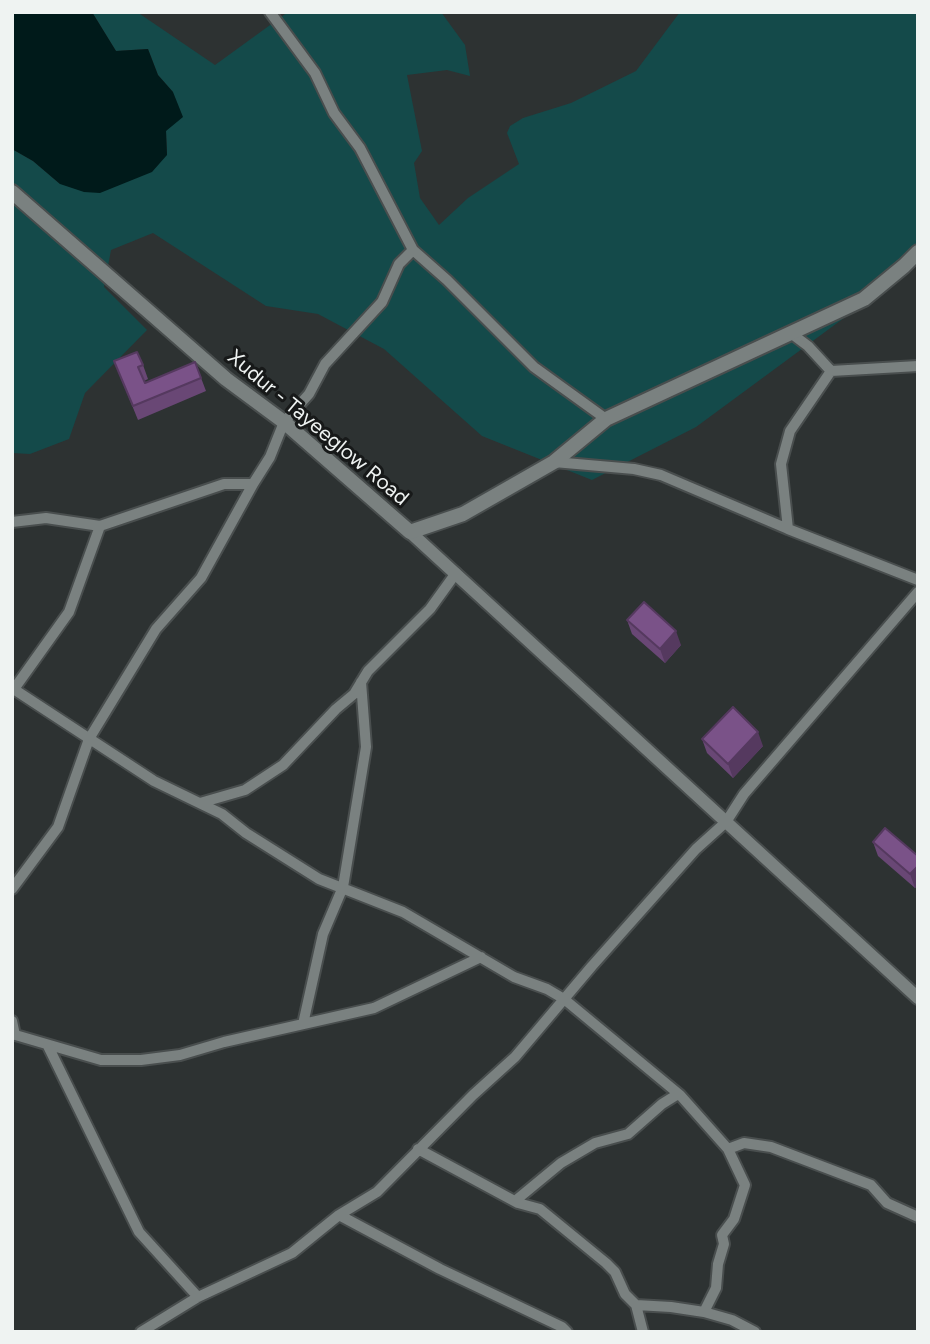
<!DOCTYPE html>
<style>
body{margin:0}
#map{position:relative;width:930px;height:1344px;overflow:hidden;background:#2d3232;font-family:Figtree,sans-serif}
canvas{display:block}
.frame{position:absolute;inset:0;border:14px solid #eff3f2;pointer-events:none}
</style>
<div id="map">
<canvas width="930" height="1344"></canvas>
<div class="frame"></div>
</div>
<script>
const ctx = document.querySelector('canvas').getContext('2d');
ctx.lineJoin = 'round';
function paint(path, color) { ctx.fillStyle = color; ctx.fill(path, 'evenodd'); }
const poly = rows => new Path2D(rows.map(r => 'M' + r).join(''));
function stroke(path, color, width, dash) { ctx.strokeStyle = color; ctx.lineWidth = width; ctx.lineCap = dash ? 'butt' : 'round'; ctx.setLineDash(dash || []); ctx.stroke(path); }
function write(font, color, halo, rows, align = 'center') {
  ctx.font = font + ' Figtree,sans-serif'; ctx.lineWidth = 6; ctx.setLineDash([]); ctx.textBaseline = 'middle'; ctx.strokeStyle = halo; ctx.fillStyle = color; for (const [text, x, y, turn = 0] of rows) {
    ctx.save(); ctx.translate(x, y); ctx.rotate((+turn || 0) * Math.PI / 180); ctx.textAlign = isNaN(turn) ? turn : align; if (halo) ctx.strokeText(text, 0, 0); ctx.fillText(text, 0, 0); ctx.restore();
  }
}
paint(poly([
 [92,12,137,12,215,65,288,12,441,12,465,45,470,76,447,70,407,75,422,151,414,163,420,198,439,225,468,198,519,164,507,133,510,126,523,118,571,103,636,71,680,12,918,12,918,243,882,290,696,427,592,480,482,436,384,349,318,314,266,306,153,233,111,250,104,287,147,330,85,393,69,439,30,454,12,453,12,149,33,161,60,184,167,155,166,131,173,92,158,75,148,49,116,51]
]), '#144a4a');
paint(poly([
 [12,12,92,12,116,51,148,49,158,75,173,92,183,117,166,131,167,155,152,172,100,193,84,192,60,184,33,161,12,149]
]), '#001a1a');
const minor = poly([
 [270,12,315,73,334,113,360,148,413,250,447,280,534,367,606,419],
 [831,371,918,366],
 [554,462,634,469,661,475,788,529,918,580],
 [12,522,46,518,100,526,224,484,253,484],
 [788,529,781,464,790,431,831,371,808,346,792,334],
 [12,688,154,781,222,814,246,833,319,879,403,912,514,977,547,989,564,999,680,1095,728,1149,745,1185,734,1219,722,1235,724,1244,718,1264,716,1288,704,1312],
 [14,689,69,612,100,526],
 [200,803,245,790,283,765,336,709,354,694,368,671,430,609,456,573],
 [12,889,58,827,89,739,156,629,201,578,253,484,270,457,284,422,309,394,325,364,382,302,399,264,413,250],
 [12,1021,15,1035],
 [303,1024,323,934,343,887,366,747,361,682],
 [12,1034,101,1060,141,1060,180,1055,224,1042,374,1008,481,957],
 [48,1046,139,1232,198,1297],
 [418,1149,518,1203,540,1209,606,1263,615,1272,625,1294,636,1305,643,1332],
 [728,1149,744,1143,771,1147,871,1185,887,1203,918,1217],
 [515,1201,561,1163,595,1143,628,1134,662,1104,678,1094],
 [339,1215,440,1269,562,1327,567,1332],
 [636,1305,671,1307,704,1312,732,1320,755,1332],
 [141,1332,198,1297,292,1253,339,1215,377,1192,473,1095,515,1057,592,966,696,849,726,822,744,794,918,592]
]);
const tertiary = poly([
 [410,532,918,998]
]);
const secondary = poly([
 [12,192,226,379,284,422,410,532,463,514,554,462,606,419,864,299,904,266,918,252]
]);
stroke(minor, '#494e4e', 14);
stroke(tertiary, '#494e4e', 16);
stroke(secondary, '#494e4e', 18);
stroke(minor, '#7a8180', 10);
stroke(tertiary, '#7a8180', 12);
stroke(secondary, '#7a8180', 14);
paint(poly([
 [114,361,143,365,148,379,144,381,145,383,195,362,206,391,138,420],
 [627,620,681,645,665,663,632,634],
 [702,739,763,746,733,778,707,753],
 [873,842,918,856,918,885,915,888,878,856]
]), '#694775');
paint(poly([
 [676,631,681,645,665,663,660,649],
 [758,732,763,746,733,778,728,764],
 [918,866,918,885,915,888,910,874]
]), '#55395f');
const building = poly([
 [137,352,143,365,138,367,145,383,195,362,201,378,133,406,114,361,137,352],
 [644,602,676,631,660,649,627,620,644,602],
 [733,707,758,732,728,764,702,739,733,707],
 [885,828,918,856,918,866,910,874,873,842,885,828]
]);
paint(building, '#7a5288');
stroke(building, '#55395f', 2);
write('21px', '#eff3f2', '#171919', [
 ["Xudur - Tayeeglow Road",318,428,40]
]);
</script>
